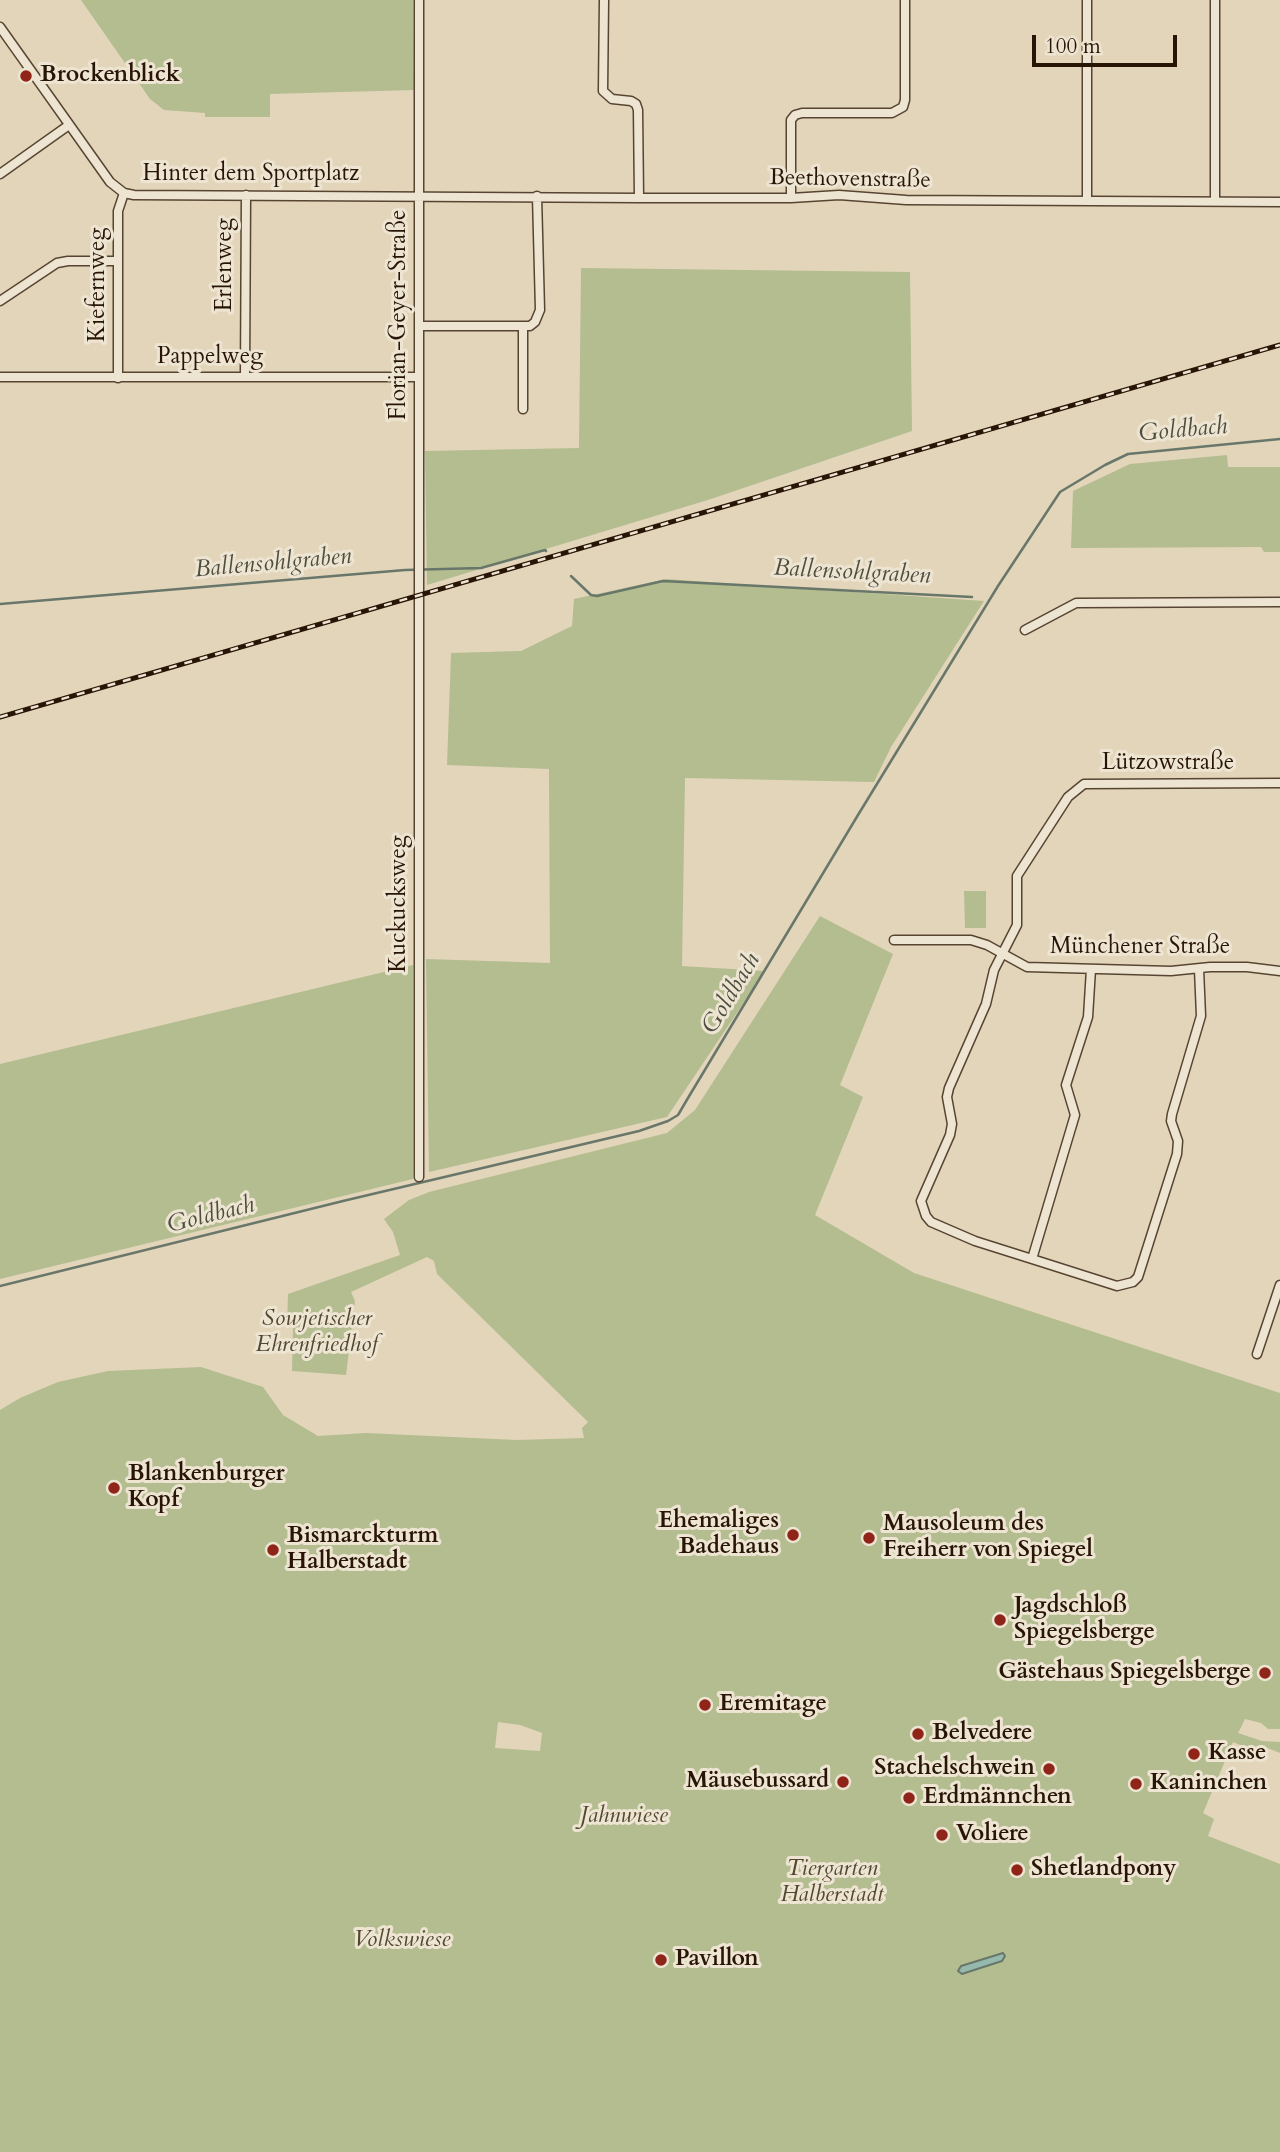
<!DOCTYPE html>
<meta charset="utf-8">
<style>
body{margin:0}
#map{position:relative;width:1280px;height:2152px;overflow:hidden;background:#e3d5ba;font-family:Cardo,serif}
canvas{display:block}
.scale{position:absolute;left:1032px;top:35px;width:145px;height:32px;box-sizing:border-box;border:4px solid #281505;border-top:0;padding-left:9px;font-size:21px;line-height:24px;white-space:nowrap;color:#281505;-webkit-text-stroke:5px #ede4d2;paint-order:stroke}
</style>
<div id="map">
<canvas width="1280" height="2152"></canvas>
<div class="scale">100 m</div>
</div>
<script>
const ctx = document.querySelector('canvas').getContext('2d');
ctx.lineJoin = 'round';
function paint(path, color) { ctx.fillStyle = color; ctx.fill(path, 'evenodd'); }
const poly = rows => new Path2D(rows.map(r => 'M' + r).join(''));
function stroke(path, color, width, dash) { ctx.strokeStyle = color; ctx.lineWidth = width; ctx.lineCap = dash ? 'butt' : 'round'; ctx.setLineDash(dash || []); ctx.stroke(path); }
function write(font, color, halo, rows, align = 'center') {
  ctx.font = font + ' Cardo,serif'; ctx.lineWidth = 6; ctx.setLineDash([]); ctx.textBaseline = 'middle'; ctx.strokeStyle = halo; ctx.fillStyle = color; for (const [text, x, y, turn = 0] of rows) {
    ctx.save(); ctx.translate(x, y); ctx.rotate((+turn || 0) * Math.PI / 180); ctx.textAlign = isNaN(turn) ? turn : align; if (halo) ctx.strokeText(text, 0, 0); ctx.fillText(text, 0, 0); ctx.restore();
  }
}
paint(poly([
 [81,0,413,0,414,90,270,94,270,117,205,117,205,113,164,110,150,99],
 [581,268,910,272,912,431,711,499,427,585,425,451,579,448],
 [1227,455,1228,467,1280,467,1280,552,1264,552,1261,547,1071,548,1073,491,1130,464],
 [666,579,984,601,891,747,874,782,685,778,682,966,765,971,667,1117,429,1172,426,959,550,963,549,769,447,765,451,653,521,651,572,626,574,599],
 [964,891,986,891,986,928,965,928],
 [820,916,893,954,840,1085,863,1097,815,1215,914,1273,1280,1393,1280,1729,1268,1729,1261,1723,1245,1719,1238,1733,1262,1741,1280,1742,1280,1753,1265,1747,1262,1754,1257,1752,1233,1742,1203,1813,1214,1819,1208,1836,1280,1864,1280,2152,0,2152,0,1410,20,1398,58,1382,108,1371,201,1367,263,1387,283,1415,318,1436,366,1433,517,1440,584,1438,582,1428,588,1422,437,1274,434,1261,427,1257,351,1292,355,1301,346,1375,292,1371,293,1327,287,1327,288,1294,400,1255,393,1232,384,1219,409,1200,429,1192,667,1133,695,1110],
 [498,1722,520,1725,542,1733,540,1751,495,1748],
 [413,965,413,1179,0,1279,0,1064]
]), '#b3bd90');
const water = poly([
 [1003,1953,1005,1956,1002,1961,968,1972,962,1974,958,1971,961,1966,1003,1953]
]);
paint(water, '#95b9ad');
stroke(water, '#69776a', 2);
stroke(poly([
 [571,576,591,595,597,596,663,581,972,597],
 [0,604,405,570,481,568,545,550,546,551],
 [0,1286,343,1201,639,1131,668,1121,678,1115,688,1098,858,815,998,586,1060,492,1105,465,1128,454,1280,439]
]), '#69776a', 2.5);
const minor = poly([
 [419,0,419,1177],
 [604,0,603,91,612,99,631,101,636,104,638,110,639,198],
 [0,27,110,182,124,193,134,195,639,198,791,198,839,195,906,200,1280,202],
 [0,174,69,125],
 [791,198,791,120,795,115,802,113,892,113,903,107,905,100,905,0],
 [1087,201,1087,0],
 [1215,201,1215,0],
 [0,301,57,263,68,261,118,261],
 [419,326,530,326,535,322,540,310,537,196],
 [523,326,523,409],
 [0,377,419,377],
 [245,377,246,195],
 [118,378,118,211,124,193],
 [1025,630,1076,603,1280,602],
 [894,940,971,940,987,945,1027,967,1171,971,1210,967,1247,967,1280,971],
 [1091,969,1088,1017,1066,1085,1075,1115,1032,1259,1117,1286,1133,1282,1138,1277,1177,1154,1178,1141,1171,1121,1172,1114,1201,1016,1199,969],
 [1032,1259,975,1241,931,1222,926,1216,921,1201,950,1135,952,1124,947,1097,949,1088,986,1004,994,970,1017,925,1017,876,1068,797,1084,784,1280,783],
 [1257,1354,1280,1285]
]);
stroke(minor, '#574532', 11);
stroke(minor, '#ede4d2', 8);
const rail = poly([
 [0,717,1280,345]
]);
stroke(rail, '#281505', 5);
stroke(rail, '#ede4d2', 2.5, [8]);
for (const [x, y, r, color] of [
 [26,76,7,"#8f2418"],
 [114,1488,7,"#8f2418"],
 [793,1535,7,"#8f2418"],
 [869,1538,7,"#8f2418"],
 [273,1550,7,"#8f2418"],
 [1000,1620,7,"#8f2418"],
 [1265,1673,7,"#8f2418"],
 [705,1705,7,"#8f2418"],
 [918,1734,7,"#8f2418"],
 [1194,1754,7,"#8f2418"],
 [1049,1769,7,"#8f2418"],
 [843,1782,7,"#8f2418"],
 [1136,1784,7,"#8f2418"],
 [909,1798,7,"#8f2418"],
 [942,1835,7,"#8f2418"],
 [1017,1870,7,"#8f2418"],
 [661,1960,7,"#8f2418"]
]) { const dot = new Path2D(); dot.arc(x, y, r, 0, 2 * Math.PI); ctx.fillStyle = color; ctx.fill(dot); stroke(dot, '#ede4d2', 2.5); }
write('bold 23px', '#281505', '#ede4d2', [
 ["Brockenblick",40,76],
 ["Blankenburger",128,1475],
 ["Kopf",128,1501],
 ["Ehemaliges",779,1522,"right"],
 ["Badehaus",779,1548,"right"],
 ["Mausoleum des",883,1525],
 ["Freiherr von Spiegel",883,1551],
 ["Bismarckturm",287,1537],
 ["Halberstadt",287,1563],
 ["Jagdschloß",1014,1607],
 ["Spiegelsberge",1014,1633],
 ["Gästehaus Spiegelsberge",1251,1673,"right"],
 ["Eremitage",719,1705],
 ["Belvedere",932,1734],
 ["Kasse",1208,1754],
 ["Stachelschwein",1035,1769,"right"],
 ["Mäusebussard",829,1782,"right"],
 ["Kaninchen",1150,1784],
 ["Erdmännchen",923,1798],
 ["Voliere",956,1835],
 ["Shetlandpony",1031,1870],
 ["Pavillon",675,1960]
], 'left');
write('23px', '#281505', '#ede4d2', [
 ["Hinter dem Sportplatz",251,175],
 ["Beethovenstraße",850,180,1],
 ["Erlenweg",226,265,-90],
 ["Kiefernweg",99,285,-90],
 ["Florian-Geyer-Straße",400,315,-90],
 ["Pappelweg",210,358],
 ["Lützowstraße",1168,764],
 ["Kuckucksweg",400,904,-90],
 ["Münchener Straße",1140,948]
]);
write('italic 23px', '#52472f', '#ede4d2', [
 ["Sowjetischer",317,1320],
 ["Ehrenfriedhof",317,1346],
 ["Jahnwiese",624,1817],
 ["Tiergarten",832,1870],
 ["Halberstadt",832,1896],
 ["Volkswiese",402,1941]
]);
write('italic 24px', '#4e4e40', '#ede4d2', [
 ["Goldbach",1183,431,-5],
 ["Ballensohlgraben",273,564,-5],
 ["Ballensohlgraben",852,573,3],
 ["Goldbach",732,994,-59],
 ["Goldbach",211,1216,-14]
]);
</script>
